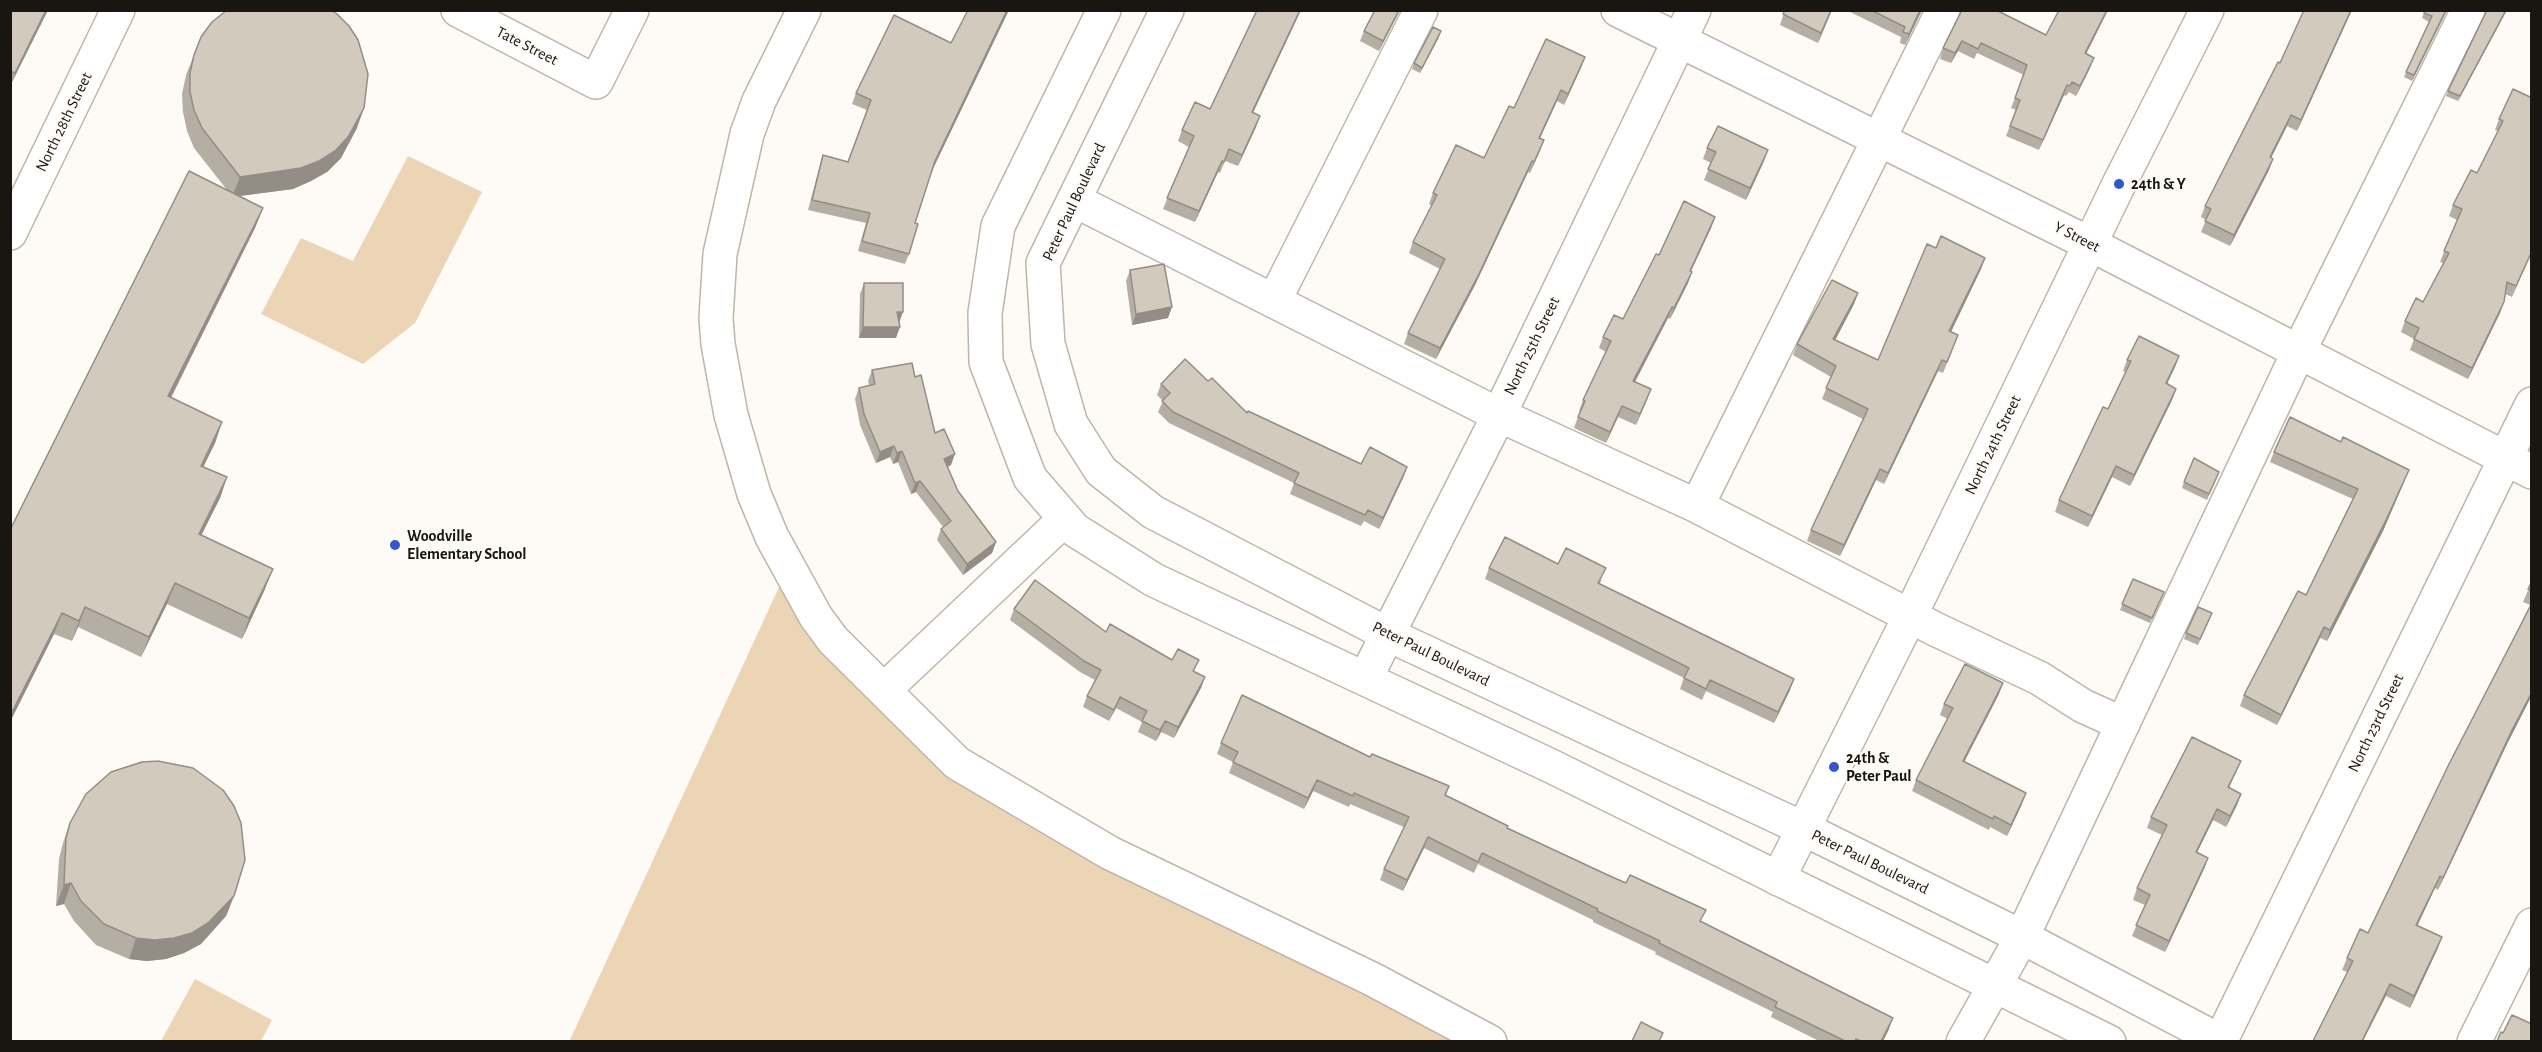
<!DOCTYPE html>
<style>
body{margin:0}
#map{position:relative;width:2542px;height:1052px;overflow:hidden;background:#fefaf5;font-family:"Alegreya Sans",sans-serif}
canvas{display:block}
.frame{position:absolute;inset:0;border:12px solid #191611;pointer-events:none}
</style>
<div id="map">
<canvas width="2542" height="1052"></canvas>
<div class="frame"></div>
</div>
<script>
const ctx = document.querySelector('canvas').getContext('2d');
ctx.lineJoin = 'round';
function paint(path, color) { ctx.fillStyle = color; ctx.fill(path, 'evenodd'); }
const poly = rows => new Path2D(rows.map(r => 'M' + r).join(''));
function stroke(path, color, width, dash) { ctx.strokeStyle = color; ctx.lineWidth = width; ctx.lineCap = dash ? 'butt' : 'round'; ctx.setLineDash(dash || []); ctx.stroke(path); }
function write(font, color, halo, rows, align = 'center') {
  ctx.font = font + ' "Alegreya Sans",sans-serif'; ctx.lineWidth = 4.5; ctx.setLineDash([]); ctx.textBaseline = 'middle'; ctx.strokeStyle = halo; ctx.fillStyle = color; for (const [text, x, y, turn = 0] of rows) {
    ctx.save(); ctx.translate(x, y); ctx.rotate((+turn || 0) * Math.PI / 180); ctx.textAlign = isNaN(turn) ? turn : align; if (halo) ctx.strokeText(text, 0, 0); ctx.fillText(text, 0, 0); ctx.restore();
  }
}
paint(poly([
 [408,156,482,192,415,323,363,364,261,314,301,238,353,261],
 [780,585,848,679,960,783,1457,1042,569,1042],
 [195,979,272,1020,261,1041,161,1041]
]), '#ebd5b5');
const minor = poly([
 [458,10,596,82,632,10],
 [804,10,759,101,747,134,720,254,716,318,718,344,731,415,754,494,772,537,816,617,833,640,957,763,1110,853,1372,979,1490,1042],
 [1104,10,998,226,985,313,986,362,1030,478,1075,530,1154,580,1551,766,2109,1042],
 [1167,10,1043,263,1048,344,1071,424,1101,471,1153,512,1389,635,1804,829,2022,937,2220,1041],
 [1618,10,2090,244,2532,472],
 [1074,200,1499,415,1697,506,1935,629,2039,678,2083,706,2123,724],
 [10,233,118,10],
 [1274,301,1421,10],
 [1697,506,1943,10],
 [1365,679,1499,415,1694,10],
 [884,690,1065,519],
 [1778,879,1910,616,2119,184,2207,10],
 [1963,1042,2022,937,2299,351,2468,10],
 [2220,1042,2532,404],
 [2474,1042,2532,925]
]);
stroke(minor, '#bfb6ab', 36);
stroke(minor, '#fff', 33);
paint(poly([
 [10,10,48,10,11,84,10,84],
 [1009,10,933,168,915,223,909,254,905,264,858,251,866,223,808,210,820,165,823,155,848,162,867,110,852,104,856,93,951,43],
 [1257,10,1301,10,1253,113,1256,127,1238,166,1225,161,1220,173,1218,172,1195,222,1163,209,1189,147,1178,141,1182,130,1210,109],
 [1368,10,1400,10,1379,51,1360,41,1364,31,1374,13],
 [1785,10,1832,10,1818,43,1780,25],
 [1846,10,1922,10,1905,45,1900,43,1901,37],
 [1961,10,1996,10,2046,35,2108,10,2086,54,2090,68,2076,96,2069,92,2066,96,2064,95,2039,150,2006,136,2016,110,2011,108,2024,75,1977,53,1974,59,1958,51,1951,63,1940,59,1943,48],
 [2352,10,2297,131,2287,126,2271,158,2273,159,2269,170,2230,246,2201,232,2206,220,2201,217,2205,206,2280,63],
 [2425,10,2447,10,2412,81,2404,77,2429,22,2422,18],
 [2486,10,2507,10,2458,101,2446,96,2485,16],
 [1439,37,1420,73,1412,69,1414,63],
 [194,55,357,128,341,158,327,172,311,181,293,189,239,196,263,208,255,228,171,398,222,422,215,443,203,467,227,477,220,498,201,535,265,589,242,639,167,604,141,657,78,627,72,641,54,634,10,722,227,190,194,148,187,131,183,112,182,94,186,75],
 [1585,57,1564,105,1557,101,1540,138,1544,140,1530,173,1528,172,1475,285,1436,359,1404,344,1408,333,1440,269,1409,253,1413,242,1432,206,1429,204,1433,193,1484,158,1514,108],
 [2532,94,2532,258,2530,257,2512,297,2505,294,2500,313,2468,379,2410,350,2414,339,2401,332,2405,321,2423,302,2443,263,2440,262,2457,220,2449,216,2453,205,2477,173,2498,131,2495,130,2499,119,2530,97],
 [1707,148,1764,161,1746,200,1704,180,1711,163,1703,159],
 [1715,217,1711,228,1691,271,1692,272,1688,283,1670,319,1668,318,1635,382,1651,389,1636,425,1618,417,1606,443,1574,428,1580,411,1579,411,1583,400,1606,352,1599,348,1603,337,1623,319,1659,255],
 [1936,248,1985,258,1981,269,1951,332,1954,346,1943,373,1938,371,1884,484,1876,480,1840,556,1807,541,1811,530,1863,419,1822,399,1831,377,1793,355,1797,344,1858,293,1854,304,1835,340,1878,360],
 [1130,270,1168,318,1132,325,1126,281],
 [864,283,899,323,896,338,859,338,860,294],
 [2179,356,2175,367,2167,384,2176,389,2172,400,2130,486,2112,477,2088,527,2055,512,2059,500,2108,409,2126,372,2123,371,2127,360],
 [872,370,915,377,935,433,951,465,948,467,958,491,996,542,992,553,963,575,937,540,941,529,943,527,916,492,911,494,898,462,893,464,890,457,876,463,860,425,855,399,859,388,869,385,868,381],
 [1208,381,1247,413,1361,464,1407,467,1403,478,1379,529,1364,521,1361,526,1290,494,1294,483,1169,423,1158,412,1163,401,1157,395,1161,384],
 [2274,452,2405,480,2383,531,2327,641,2320,638,2277,725,2240,706,2244,695,2306,595,2353,499,2270,462],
 [2219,472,2207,500,2182,488,2184,482],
 [1558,564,1602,580,1599,584,1790,690,1774,723,1706,691,1702,700,1680,689,1684,678,1485,579,1489,568],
 [2133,579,2161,598,2150,623,2120,610],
 [2532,581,2532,695,2508,742,2438,890,2435,888,2417,926,2442,937,2437,950,2410,1008,2386,996,2347,972,2342,970,2347,958,2368,933,2530,605,2523,602],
 [1014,609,1106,632,1172,660,1205,677,1201,688,1174,738,1161,732,1156,741,1138,732,1142,722,1116,708,1109,721,1083,707,1087,696,1095,680,1080,672,1010,620],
 [2210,619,2198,645,2184,639,2186,633],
 [1999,694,1964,762,2022,804,2007,836,1990,827,1989,830,1912,791,1916,780,1948,719,1940,715,1944,704],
 [1221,743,1370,757,1449,786,1446,795,1507,828,1701,922,1889,1029,1883,1041,1819,1041,1771,1017,1773,1012,1655,954,1656,952,1593,922,1593,920,1478,864,1474,873,1424,848,1403,891,1380,880,1384,869,1404,827,1350,804,1349,807,1313,791,1304,809,1229,773,1233,762,1217,754],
 [2241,761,2236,772,2229,788,2241,794,2237,805,2226,827,2213,820,2197,852,2208,858,2204,869,2165,952,2132,936,2145,905,2133,900,2137,888,2162,835,2147,828,2151,817],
 [70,823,234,896,226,916,201,944,184,953,166,959,147,961,129,959,96,945,74,921,64,904,56,906,59,859,63,843]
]), '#b5aea3');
paint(poly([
 [46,10,48,10,11,84,15,73],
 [1007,10,1009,10,932,171,935,161],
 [1300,10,1301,10,1248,123,1252,112],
 [1399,10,1400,10,1379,51,1383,41],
 [1831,10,1832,10,1818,43,1821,33],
 [1920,10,1922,10,1905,45,1909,34],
 [2107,10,2108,10,2081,64,2085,53],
 [2351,10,2352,10,2297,131,2301,120],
 [2446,10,2447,10,2412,81,2414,75],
 [2506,10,2507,10,2458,101,2460,96],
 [1441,31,1439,37,1420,73,1422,68],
 [1962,41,1958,51,1951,63,1955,53],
 [1585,57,1581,68,1564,105,1568,94],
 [2094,58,2090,68,2076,96,2080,86],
 [2067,85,2064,95,2039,150,2043,140],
 [1561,90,1557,101,1535,149,1539,138],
 [364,108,357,128,341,158,327,172,311,181,293,189,232,197,240,177],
 [2291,115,2287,126,2266,168,2270,157],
 [1260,116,1256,127,1238,166,1242,155],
 [1544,140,1540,151,1530,173,1534,162],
 [1768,150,1764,161,1746,200,1750,188],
 [2273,159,2269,170,2230,246,2234,235],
 [1222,161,1218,172,1195,222,1199,211],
 [1532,161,1528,172,1475,285,1436,359,1440,348],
 [263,208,255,228,161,417,168,396],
 [1715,217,1711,228,1686,282,1690,271],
 [1985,258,1981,269,1946,342,1949,331],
 [1692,272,1688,283,1670,319,1674,308],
 [1858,293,1854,304,1830,350,1833,339],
 [2504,302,2500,313,2468,379,2472,368],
 [1172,307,1168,318,1132,325,1136,314],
 [1672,307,1668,318,1629,393,1633,381],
 [897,312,903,312,899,323],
 [863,327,900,327,896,338,859,338],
 [2179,356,2175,367,2162,394,2166,383],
 [1942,360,1938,371,1884,484,1888,473],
 [1651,389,1647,400,1636,425,1640,414],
 [2176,389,2172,400,2130,486,2134,475],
 [1622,406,1618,417,1606,443,1610,432],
 [222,422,215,443,194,486,201,466],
 [894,446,890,457,876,463,880,452],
 [902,451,898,462,893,464,897,453],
 [955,454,951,465,940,470,944,459],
 [2116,466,2112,477,2088,527,2092,516],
 [1407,467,1403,478,1379,529,1383,518],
 [1880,469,1876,480,1840,556,1844,545],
 [2409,470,2383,531,2327,641,2330,630],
 [227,477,220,498,192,554,199,534],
 [920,481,916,492,911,494,915,483],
 [996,542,992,553,963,575,967,564],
 [273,569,265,589,242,639,249,618],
 [175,583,167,604,141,657,149,637],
 [85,607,78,627,72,641,79,621],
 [62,613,54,634,10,722,10,716],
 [2324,627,2320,638,2277,725,2281,715],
 [1205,677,1201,688,1174,738,1178,727],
 [1794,679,1790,690,1774,723,1778,712],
 [2003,683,1999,694,1959,772,1963,761],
 [2532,692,2532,695,2508,742,2438,890,2443,878,2512,730],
 [1120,697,1116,708,1109,721,1114,710],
 [1165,721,1161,732,1156,741,1160,730],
 [2241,761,2236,772,2224,798,2228,787],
 [1317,780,1313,791,1304,809,1308,798],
 [2026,793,2022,804,2007,836,2011,825],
 [2241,794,2237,805,2226,827,2230,816],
 [2217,809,2213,820,2192,863,2196,852],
 [1428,837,1424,848,1403,891,1407,880],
 [2208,858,2204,869,2165,952,2169,941],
 [2440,876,2435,888,2412,937,2416,925],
 [71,883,64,904,56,906,64,885],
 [234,896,226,916,201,944,184,953,166,959,147,961,129,959,136,938],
 [2442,937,2437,950,2410,1008,2414,996],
 [2390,984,2386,996,2363,1041,2362,1041],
 [1893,1018,1889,1029,1883,1041,1881,1041]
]), '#948d85');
const building = poly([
 [10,10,46,10,15,73,10,71,10,10],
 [227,10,331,10,337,14,349,26,358,40,368,74,364,108,348,137,335,151,319,161,301,168,240,177,202,128,194,110,190,92,190,73,194,55,201,37,212,22,227,10],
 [968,10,1007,10,935,161,915,223,918,224,909,254,862,241,870,213,812,200,823,155,848,162,871,100,856,93,894,15,951,43,968,10],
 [1257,10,1300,10,1252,112,1260,116,1242,155,1229,149,1224,162,1222,161,1199,211,1167,198,1194,136,1182,130,1195,102,1210,109,1257,10],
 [1375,10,1399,10,1383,41,1364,31,1375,10],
 [1785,10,1831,10,1821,33,1783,14,1785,10],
 [1871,10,1920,10,1909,34,1903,32,1905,27,1871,10],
 [1962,10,1996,10,2046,35,2059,10,2107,10,2085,53,2094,58,2080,86,2072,82,2070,86,2067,85,2043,140,2010,126,2020,100,2015,98,2027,65,1981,43,1978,49,1962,41,1955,53,1943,48,1962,10],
 [2304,10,2351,10,2301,120,2291,115,2270,157,2273,159,2234,235,2205,221,2211,209,2205,206,2278,62,2280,63,2304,10],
 [2425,10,2446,10,2414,75,2406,72,2432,16,2424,13,2425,10],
 [2487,10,2506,10,2460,96,2448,91,2487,10],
 [1433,27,1441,31,1422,68,1414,63,1433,27],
 [1546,39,1585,57,1568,94,1561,90,1539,138,1544,140,1534,162,1532,161,1479,274,1440,348,1408,333,1445,259,1413,242,1437,195,1433,193,1456,145,1484,158,1509,106,1514,108,1546,39],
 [2513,89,2530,97,2532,94,2532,251,2516,286,2507,282,2504,302,2472,368,2414,339,2419,328,2405,321,2416,298,2423,302,2449,253,2444,251,2462,209,2453,205,2471,170,2477,173,2503,121,2499,119,2513,89],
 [1718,126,1768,150,1750,188,1708,169,1716,152,1707,148,1718,126],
 [189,171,263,208,168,396,222,422,201,466,227,477,199,534,273,569,249,618,175,583,149,637,85,607,79,621,62,613,10,716,10,530,189,171],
 [1684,201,1715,217,1690,271,1692,272,1674,308,1672,307,1633,381,1651,389,1640,414,1622,406,1610,432,1578,417,1585,401,1583,400,1611,341,1603,337,1614,315,1623,319,1656,254,1659,255,1684,201],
 [1941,236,1985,258,1949,331,1958,335,1947,362,1942,360,1888,473,1880,469,1844,545,1811,530,1868,409,1826,388,1836,366,1797,344,1832,280,1858,293,1833,339,1878,360,1927,244,1936,248,1941,236],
 [1164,264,1172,307,1136,314,1130,270,1164,264],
 [864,283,903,283,903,312,897,312,900,327,863,327,864,283],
 [2139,336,2179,356,2166,383,2176,389,2134,475,2116,466,2092,516,2059,500,2103,407,2108,409,2131,361,2127,360,2139,336],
 [1185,359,1208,381,1212,378,1247,413,1248,411,1361,464,1370,447,1407,467,1383,518,1368,510,1365,515,1294,483,1299,473,1173,412,1162,401,1170,393,1161,384,1185,359],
 [912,363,915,377,921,375,935,433,944,429,955,454,944,459,958,491,996,542,967,564,941,529,951,521,920,481,915,483,902,451,897,453,894,446,880,452,864,414,859,388,875,384,872,370,912,363],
 [2290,417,2341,442,2343,437,2409,470,2386,520,2330,630,2324,627,2281,715,2244,695,2298,591,2306,595,2358,489,2274,452,2290,417],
 [2194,458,2219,472,2209,494,2184,482,2194,458],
 [1505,537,1558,564,1566,548,1606,568,1598,583,1794,679,1778,712,1710,680,1706,689,1684,678,1689,668,1489,568,1505,537],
 [2133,579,2164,592,2152,618,2122,604,2133,579],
 [1035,580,1106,632,1110,624,1172,660,1178,649,1199,660,1193,671,1205,677,1178,727,1165,721,1160,730,1142,721,1147,711,1120,697,1114,710,1087,696,1101,670,1084,661,1014,609,1035,580],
 [2532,581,2532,591,2528,589,2532,581],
 [2532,603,2532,692,2512,730,2443,878,2440,876,2416,925,2442,937,2414,996,2390,984,2362,1041,2313,1041,2353,961,2347,958,2360,929,2368,933,2449,764,2532,603],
 [2198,607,2212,613,2200,639,2186,633,2198,607],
 [1965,664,2003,683,1963,761,2026,793,2011,825,1994,816,1993,819,1916,780,1953,708,1944,704,1965,664],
 [1242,695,1370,757,1372,754,1449,786,1445,795,1508,826,1507,828,1612,877,1626,883,1630,875,1706,910,1700,921,1893,1018,1881,1041,1861,1041,1856,1039,1855,1041,1845,1041,1775,1007,1777,1002,1659,943,1660,941,1597,911,1598,909,1482,853,1478,862,1428,837,1407,880,1384,869,1409,817,1354,793,1353,796,1317,780,1308,798,1233,762,1238,752,1221,743,1242,695],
 [2192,737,2241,761,2228,787,2241,794,2230,816,2217,809,2196,852,2208,858,2169,941,2136,925,2150,895,2137,888,2167,825,2151,817,2192,737],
 [158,761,193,768,223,790,234,806,241,823,245,860,234,896,208,923,192,933,174,938,155,940,136,938,104,924,81,901,71,883,64,885,66,838,70,823,86,794,111,772,142,762,158,761],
 [2512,1015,2532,1024,2532,1041,2497,1041,2501,1032,2503,1033,2512,1015],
 [1641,1022,1663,1033,1659,1041,1632,1041,1641,1022]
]);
paint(building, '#d3cabe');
stroke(building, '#948d85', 1.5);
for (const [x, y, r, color] of [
 [2119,184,6,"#3258c8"],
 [395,545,6,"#3258c8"],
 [1834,767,6,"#3258c8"]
]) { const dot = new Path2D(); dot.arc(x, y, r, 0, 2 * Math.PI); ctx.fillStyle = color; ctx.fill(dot); stroke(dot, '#fefaf5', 2); }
write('16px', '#191611', '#fefaf5', [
 ["Tate Street",527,46,27],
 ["North 28th Street",64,122,-64],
 ["Peter Paul Boulevard",1074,202,-65],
 ["Y Street",2077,237,27],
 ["North 25th Street",1532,346,-64],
 ["North 24th Street",1993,445,-64],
 ["Peter Paul Boulevard",1431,654,26],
 ["North 23rd Street",2376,723,-64],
 ["Peter Paul Boulevard",1870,862,26]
]);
write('bold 16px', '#191611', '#fefaf5', [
 ["24th & Y",2131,184],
 ["Woodville",407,536],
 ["Elementary School",407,554],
 ["24th &",1846,758],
 ["Peter Paul",1846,776]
], 'left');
</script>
